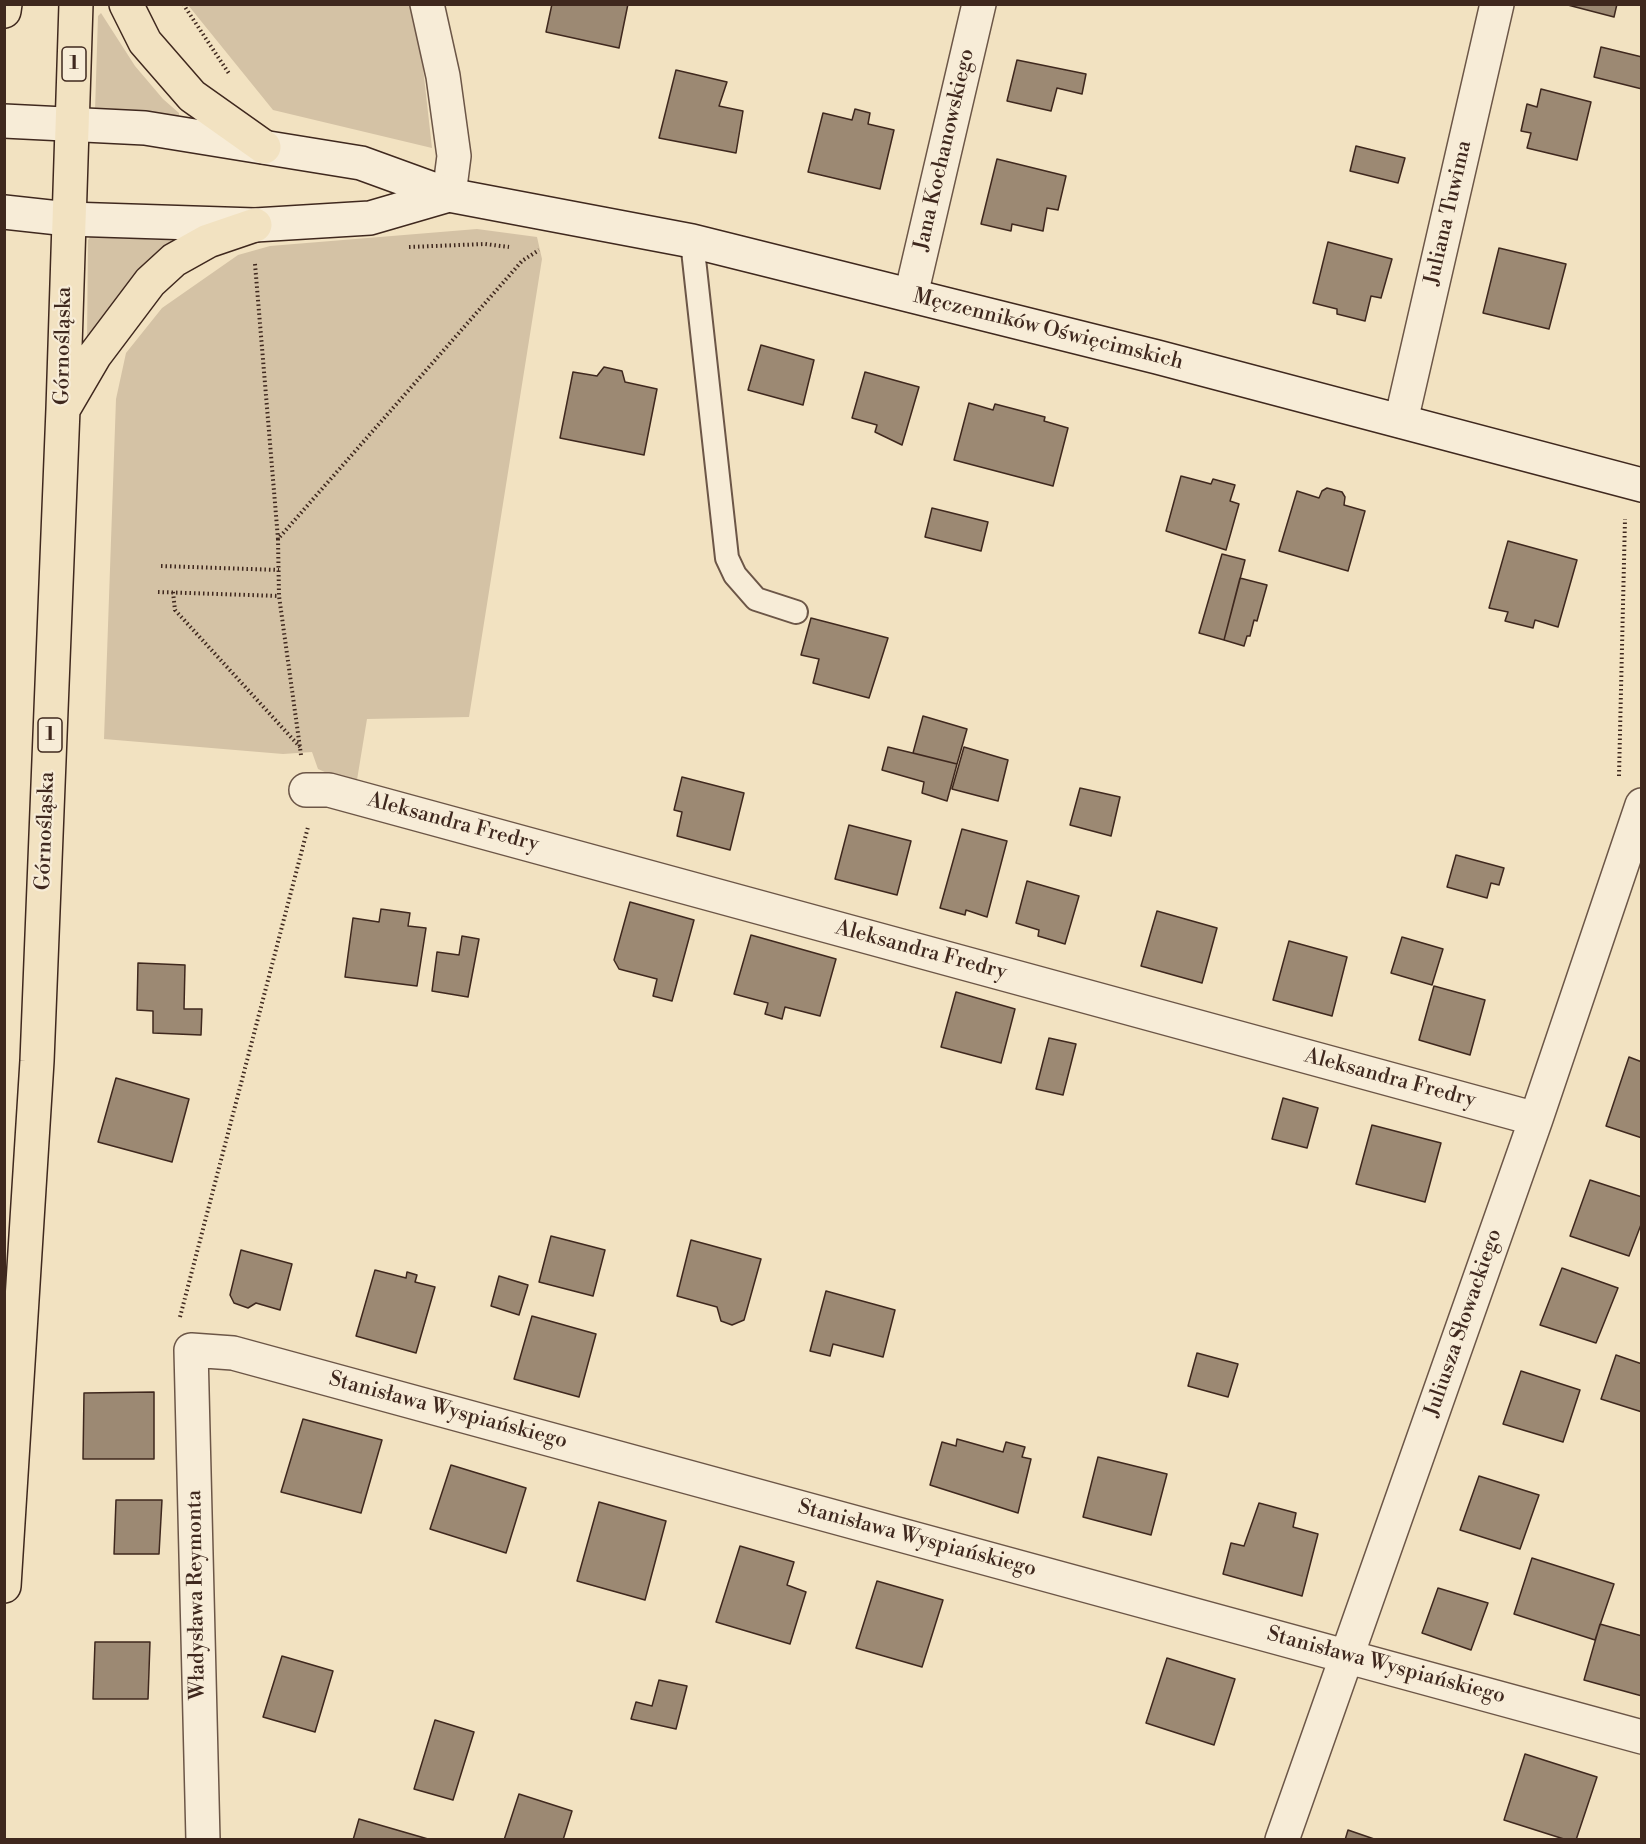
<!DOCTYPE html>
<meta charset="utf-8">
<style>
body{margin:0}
#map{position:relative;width:1646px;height:1844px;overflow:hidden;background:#f2e2c1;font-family:"Libre Bodoni",serif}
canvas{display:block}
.frame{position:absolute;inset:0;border:6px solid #3f281e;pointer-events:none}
</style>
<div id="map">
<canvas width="1646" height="1844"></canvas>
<div class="frame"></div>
</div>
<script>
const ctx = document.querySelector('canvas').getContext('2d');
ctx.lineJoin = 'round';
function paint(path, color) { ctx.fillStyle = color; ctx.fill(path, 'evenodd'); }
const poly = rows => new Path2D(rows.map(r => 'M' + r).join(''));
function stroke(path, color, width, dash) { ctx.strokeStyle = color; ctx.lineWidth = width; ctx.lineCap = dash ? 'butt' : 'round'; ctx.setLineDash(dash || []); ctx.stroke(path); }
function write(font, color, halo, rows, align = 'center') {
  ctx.font = font + ' "Libre Bodoni",serif'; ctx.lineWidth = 4.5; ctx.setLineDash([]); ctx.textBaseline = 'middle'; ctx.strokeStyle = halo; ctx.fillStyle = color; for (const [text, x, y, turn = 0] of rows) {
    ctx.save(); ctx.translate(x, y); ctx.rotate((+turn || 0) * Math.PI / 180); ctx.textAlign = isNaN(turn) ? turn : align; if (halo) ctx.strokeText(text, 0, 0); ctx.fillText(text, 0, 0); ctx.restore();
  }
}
paint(poly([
 [188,5,416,5,432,148,273,110],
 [101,13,135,66,163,99,179,113,179,117,95,111,98,16],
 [477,229,537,237,542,259,469,717,367,719,356,786,318,769,312,752,283,754,104,739,116,399,126,353,162,308,238,255,270,246],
 [91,236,180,241,87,341,88,240]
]), '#d4c2a5');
const building = poly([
 [552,4,628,4,619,48,546,32,552,4],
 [1564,4,1617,4,1614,17,1564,4],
 [1601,47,1642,57,1642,89,1594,77,1601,47],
 [1017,60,1086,74,1082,94,1057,88,1051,111,1007,101,1017,60],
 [676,70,727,82,719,106,743,111,736,153,659,138,676,70],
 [1541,89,1591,102,1577,160,1527,148,1531,133,1521,131,1527,104,1537,107,1541,89],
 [855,109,870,113,868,124,894,130,880,189,808,172,823,113,852,120,855,109],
 [1356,146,1405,158,1398,183,1350,171,1356,146],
 [997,159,1066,176,1058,210,1047,208,1043,231,1012,224,1011,231,981,224,997,159],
 [1328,242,1392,259,1381,298,1371,296,1365,321,1337,314,1337,309,1313,303,1328,242],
 [1499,248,1566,264,1549,329,1483,313,1499,248],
 [761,345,814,360,803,405,748,390,761,345],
 [604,367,622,371,625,382,657,389,644,455,560,438,573,372,597,376,604,367],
 [865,372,919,387,902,445,875,432,877,425,852,418,865,372],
 [969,403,993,410,995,404,1045,417,1044,421,1068,428,1053,486,954,460,969,403],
 [1181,476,1211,484,1213,479,1235,485,1230,501,1239,504,1226,550,1166,531,1181,476],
 [1327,488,1342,492,1345,497,1344,505,1365,511,1348,571,1279,551,1297,491,1319,498,1322,491,1327,488],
 [932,508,988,522,981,551,925,537,932,508],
 [1508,541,1577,560,1558,627,1535,620,1533,628,1505,621,1508,612,1489,608,1508,541],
 [1222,554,1245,560,1224,640,1199,633,1222,554],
 [1240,578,1267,585,1257,621,1254,620,1250,636,1247,636,1244,646,1224,640,1240,578],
 [811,618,888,638,869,698,813,683,819,659,801,655,811,618],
 [923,716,967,729,957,764,913,753,923,716],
 [888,747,957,764,947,801,922,793,924,782,882,770,888,747],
 [964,747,1008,760,998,801,952,789,964,747],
 [682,777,744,793,730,850,677,836,682,812,674,810,682,777],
 [1080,788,1120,797,1111,836,1070,825,1080,788],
 [849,825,911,841,897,895,835,879,849,825],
 [962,829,1007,841,987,917,966,910,965,915,940,908,962,829],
 [1456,855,1504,868,1499,885,1491,883,1487,898,1447,887,1456,855],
 [1027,881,1079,896,1065,944,1038,936,1039,930,1016,923,1027,881],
 [630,902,694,920,672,1001,653,996,657,979,619,969,614,960,630,902],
 [381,909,410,913,408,926,426,928,417,986,345,977,353,918,379,922,381,909],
 [1157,911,1217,928,1202,983,1141,966,1157,911],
 [751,935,836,959,820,1016,785,1007,782,1019,765,1014,768,1003,734,994,751,935],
 [462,936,479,939,468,997,432,991,437,952,459,955,462,936],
 [1402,937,1443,949,1432,985,1391,973,1402,937],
 [1289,941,1347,957,1332,1016,1273,1000,1289,941],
 [138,963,185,965,184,1009,202,1009,201,1035,153,1033,153,1011,137,1010,138,963],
 [1434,986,1485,1000,1470,1055,1419,1040,1434,986],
 [956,992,1015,1009,1001,1063,941,1047,956,992],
 [1049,1038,1076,1044,1063,1095,1036,1089,1049,1038],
 [1629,1057,1642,1062,1642,1138,1606,1126,1629,1057],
 [116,1078,189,1099,172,1162,98,1142,116,1078],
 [1283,1098,1318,1108,1307,1148,1272,1139,1283,1098],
 [1372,1125,1441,1143,1425,1202,1356,1184,1372,1125],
 [1590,1180,1642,1197,1642,1222,1629,1256,1570,1236,1590,1180],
 [551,1236,605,1250,593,1296,539,1282,551,1236],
 [691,1240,761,1259,744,1320,732,1325,721,1321,717,1307,677,1296,691,1240],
 [241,1250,292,1264,280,1310,256,1303,248,1308,234,1303,230,1295,241,1250],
 [1562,1268,1618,1288,1596,1343,1540,1325,1562,1268],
 [375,1270,406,1278,407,1272,417,1275,415,1282,435,1287,416,1353,356,1336,375,1270],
 [499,1276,528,1285,519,1315,491,1306,499,1276],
 [826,1291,895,1310,883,1357,833,1344,830,1356,810,1351,826,1291],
 [532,1316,596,1334,579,1397,514,1379,532,1316],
 [1197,1353,1238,1364,1228,1397,1188,1386,1197,1353],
 [1616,1355,1642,1364,1642,1412,1601,1399,1616,1355],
 [1521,1371,1580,1390,1563,1442,1503,1424,1521,1371],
 [154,1392,154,1459,83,1459,84,1393,154,1392],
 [303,1419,382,1440,361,1513,281,1492,303,1419],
 [957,1439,1003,1452,1006,1442,1025,1447,1022,1457,1031,1459,1018,1513,930,1485,942,1442,956,1446,957,1439],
 [1098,1457,1167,1474,1151,1535,1083,1517,1098,1457],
 [451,1465,526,1488,506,1553,430,1529,451,1465],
 [1479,1476,1539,1495,1520,1549,1460,1530,1479,1476],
 [116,1500,162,1500,159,1554,114,1554,116,1500],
 [599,1502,666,1521,645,1600,577,1581,599,1502],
 [1259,1503,1296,1513,1293,1527,1318,1534,1302,1596,1223,1574,1231,1543,1244,1546,1259,1503],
 [740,1546,794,1562,787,1585,806,1592,790,1644,716,1622,740,1546],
 [1532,1558,1614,1584,1595,1640,1514,1614,1532,1558],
 [877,1581,943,1600,922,1667,856,1648,877,1581],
 [1438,1588,1488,1603,1471,1650,1422,1633,1438,1588],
 [1600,1624,1642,1636,1642,1696,1584,1680,1600,1624],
 [95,1642,150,1642,148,1699,93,1699,95,1642],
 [282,1656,333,1671,315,1732,263,1717,282,1656],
 [1167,1658,1235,1679,1214,1745,1146,1723,1167,1658],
 [659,1680,687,1686,676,1729,631,1719,636,1702,652,1706,659,1680],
 [435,1720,474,1732,453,1800,414,1789,435,1720],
 [1525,1754,1597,1777,1576,1840,1567,1840,1504,1820,1525,1754],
 [519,1794,572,1811,563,1840,504,1840,519,1794],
 [359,1819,428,1839,353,1840,359,1819],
 [1348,1830,1377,1840,1345,1840,1348,1830]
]);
paint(building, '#9c8973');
stroke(building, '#3f281e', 1.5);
const lane = poly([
 [692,241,727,558,735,575,756,599,796,612]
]);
const street = poly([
 [427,4,443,76,454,156,449,195],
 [911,295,979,4],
 [1401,421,1497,4],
 [306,790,329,790,1536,1119],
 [203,1840,191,1350,233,1353,1642,1737],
 [1282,1840,1536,1119,1642,805]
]);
const secondary = poly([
 [4,121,145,128,361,163,449,195,692,241,1157,357,1642,485],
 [4,212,68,219,255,225,370,218,449,195]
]);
const primary = poly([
 [126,4,145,42,192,96,264,147],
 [4,11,5,4],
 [64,408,95,355,150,282,174,260,208,241,255,225],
 [4,1586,37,1061,63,409,76,4]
]);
stroke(lane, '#6c5647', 26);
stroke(street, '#6c5647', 36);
stroke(secondary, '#3f281e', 36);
stroke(primary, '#3f281e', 36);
stroke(poly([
 [183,4,230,75],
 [409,247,485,244,509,247],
 [255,264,278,539],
 [161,566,279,570],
 [158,592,279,596],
 [173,592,175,610,300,747],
 [301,755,279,596,278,539,522,261,539,250],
 [1619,776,1625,519],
 [180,1317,308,827]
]), '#3f281e', 4, [1.5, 3]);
stroke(lane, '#f7ecd7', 22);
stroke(street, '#f7ecd7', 33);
stroke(secondary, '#f7ecd7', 33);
stroke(primary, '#f2e2c1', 33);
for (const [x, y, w] of [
 [74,64,24],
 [50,735,24]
]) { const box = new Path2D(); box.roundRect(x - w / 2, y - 17, w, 34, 4.5); ctx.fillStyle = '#f7ecd7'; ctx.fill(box); stroke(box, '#3f281e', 1.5); }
write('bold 20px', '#3f281e', null, [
 ["1",74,64],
 ["1",50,735]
]);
write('21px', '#3f281e', '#f7ecd7', [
 ["Jana Kochanowskiego",945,150,-77],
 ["Juliana Tuwima",1449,213,-77],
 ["Męczenników Oświęcimskich",1048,330,14],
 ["Górnośląska",64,346,-89],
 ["Aleksandra Fredry",453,823,15],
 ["Górnośląska",46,831,-88],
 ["Aleksandra Fredry",921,951,15],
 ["Aleksandra Fredry",1390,1079,15],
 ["Juliusza Słowackiego",1464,1323,-71],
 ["Stanisława Wyspiańskiego",448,1411,15],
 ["Stanisława Wyspiańskiego",917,1539,15],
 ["Władysława Reymonta",197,1595,-91],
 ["Stanisława Wyspiańskiego",1386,1666,15]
]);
</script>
